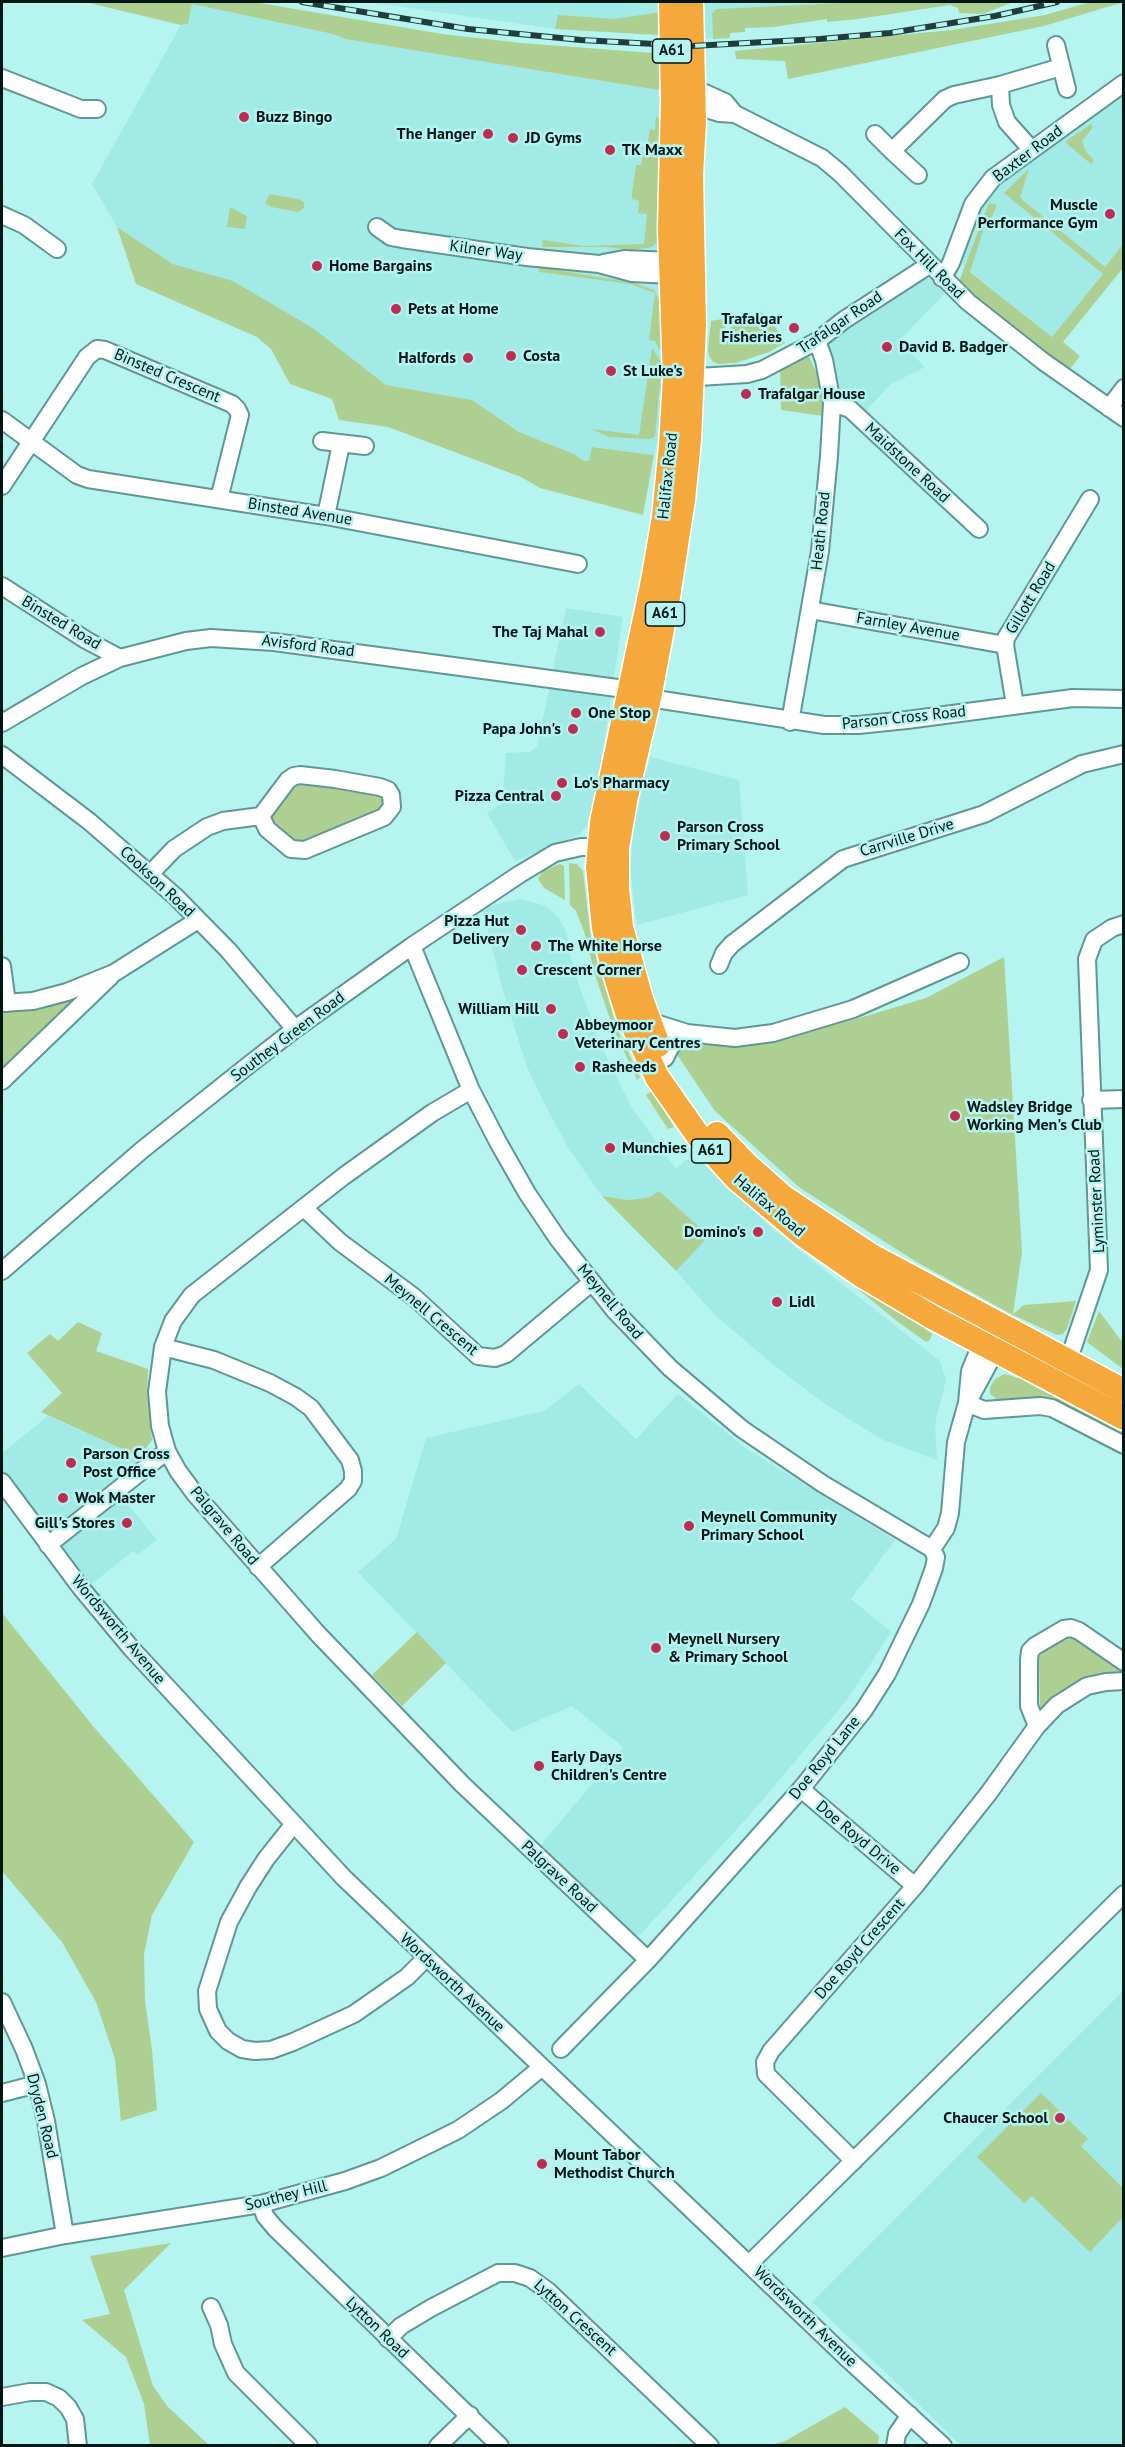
<!DOCTYPE html>
<style>
body{margin:0}
#map{position:relative;width:1125px;height:2447px;overflow:hidden;background:#b6f4f0;font-family:"PT Sans",sans-serif}
canvas{display:block}
.frame{position:absolute;inset:0;border:3px solid #011716;pointer-events:none}
</style>
<div id="map">
<canvas width="1125" height="2447"></canvas>
<div class="frame"></div>
</div>
<script>
const ctx = document.querySelector('canvas').getContext('2d');
ctx.lineJoin = 'round';
function paint(path, color) { ctx.fillStyle = color; ctx.fill(path, 'evenodd'); }
const poly = rows => new Path2D(rows.map(r => 'M' + r).join(''));
function stroke(path, color, width, dash) { ctx.strokeStyle = color; ctx.lineWidth = width; ctx.lineCap = dash ? 'butt' : 'round'; ctx.setLineDash(dash || []); ctx.stroke(path); }
function write(font, color, halo, rows, align = 'center') {
  ctx.font = font + ' "PT Sans",sans-serif'; ctx.lineWidth = 5; ctx.setLineDash([]); ctx.textBaseline = 'middle'; ctx.strokeStyle = halo; ctx.fillStyle = color; for (const [text, x, y, turn = 0] of rows) {
    ctx.save(); ctx.translate(x, y); ctx.rotate((+turn || 0) * Math.PI / 180); ctx.textAlign = isNaN(turn) ? turn : align; if (halo) ctx.strokeText(text, 0, 0); ctx.fillText(text, 0, 0); ctx.restore();
  }
}
paint(poly([
 [368,2,860,2,716,9,712,14,713,39,555,29],
 [192,4,333,34,345,39,658,90,663,117,657,248,662,378,659,436,654,455,593,447,589,461,584,461,574,454,519,432,472,400,386,385,313,328,233,281,173,264,117,227,92,184,181,25,188,24],
 [1123,94,1123,244,1101,272,1104,274,1052,337,961,264,976,218,985,199,996,187],
 [927,276,945,293,899,341,925,367,891,384,862,415,843,397,830,368,825,343,867,312],
 [566,608,623,617,593,818,580,834,515,861,487,813,502,803,506,753,529,752,537,747],
 [650,757,739,780,748,895,637,925,630,870,634,822],
 [522,899,546,906,558,917,567,933,570,954,576,977,602,1048,632,1108,676,1169,685,1160,700,1161,775,1231,940,1361,946,1380,935,1424,937,1460,881,1439,822,1402,775,1366,714,1314,676,1271,708,1236,650,1197,629,1200,602,1196,569,1149,545,1105,527,1067,503,991,482,909,504,902],
 [579,1384,636,1439,678,1394,747,1449,895,1540,851,1599,891,1632,847,1700,748,1817,638,1937,540,1846,623,1747,572,1706,512,1732,358,1572,396,1539,426,1438,544,1411],
 [48,1416,133,1454,153,1474,123,1498,157,1540,137,1555,133,1551,88,1587,2,1471,2,1453],
 [1123,1991,1123,2445,961,2445,812,2302]
]), '#a2eae6');
paint(poly([
 [85,2,254,2,442,34,521,43,666,54,666,81,658,90,345,39,333,34,192,4,188,24,181,25],
 [860,2,1013,2,983,14,959,13,958,8,950,5,858,19,827,22,827,19,773,27,745,28,745,32,730,33,730,38,713,39,712,13,716,9],
 [1090,2,1124,2,1044,26,788,79,785,61,736,59,735,51,952,30,1045,15],
 [662,12,662,35,555,29,558,15,614,19],
 [656,116,663,122,657,242,652,247,632,250,605,247,542,247,543,240,584,246,644,244,647,214,638,213,639,201,632,199,632,193,636,165,641,165,643,152,646,152,650,129,655,130],
 [1091,124,1093,127,1082,141,1086,152,1094,160,1091,164,1065,142],
 [1029,169,1020,198,1105,267,1123,244,1123,268,1063,342,1080,356,1069,370,1015,333,968,293,960,284,960,279,989,203,997,205,988,227,984,228,970,272,1052,337,1103,274,1004,193],
 [270,194,298,199,304,202,304,208,298,212,271,207,265,203],
 [230,207,247,216,245,229,227,227],
 [117,227,173,264,233,281,313,328,386,385,472,400,519,432,574,454,584,461,589,461,592,447,654,455,643,515,540,488,521,477,388,427,339,420,332,399,290,384,271,349,257,337,136,284],
 [539,267,634,283,654,290,660,301,661,348,659,349,655,341,649,340,655,293,630,284,539,272],
 [760,311,771,320,785,343,769,352,736,363,719,364,713,362,709,356,708,348,711,321,722,319,726,330],
 [652,348,662,364,655,437,649,439,609,437,592,429,639,435],
 [808,354,820,381,823,416,781,410,780,367],
 [292,782,377,791,383,796,384,802,379,809,302,843,293,843,271,826,273,807],
 [569,863,577,864,583,871,591,940,618,1031,640,1077,637,1080,612,1025,595,975,585,934,576,911,570,905],
 [560,864,564,866,565,900,544,888,538,879,543,871],
 [1004,957,1022,1252,1013,1314,1024,1305,1076,1301,1067,1329,1063,1334,1057,1335,1013,1315,915,1261,800,1188,715,1111,674,1050,856,1019,926,998],
 [85,991,2,1073,2,1009],
 [652,1091,674,1127,668,1129,646,1095],
 [659,1191,709,1236,676,1271,602,1196,629,1200,650,1197],
 [861,1285,899,1308,932,1334,930,1340,926,1342,898,1322,859,1290],
 [1099,1311,1123,1343,1123,1369,1087,1342],
 [78,1322,102,1333,96,1351,148,1369,147,1394,152,1440,146,1448,133,1454,41,1412,62,1393,27,1353,50,1334,58,1341],
 [1021,1373,1123,1427,1123,1441,1078,1417,993,1404,998,1400,990,1394,990,1387,995,1379,1005,1374,1018,1378],
 [2,1613,93,1726,194,1842,152,1915,144,1954,145,2001,152,2050,157,2110,121,2121,115,2059,96,2002,62,1942,2,1871],
 [417,1632,446,1663,402,1706,372,1675],
 [1072,1636,1122,1673,1045,1710,1040,1708,1039,1658,1042,1650],
 [1041,2093,1088,2139,1081,2146,1123,2188,1123,2217,1090,2252,1032,2196,1024,2203,977,2157],
 [171,2243,124,2290,153,2386,168,2407,209,2445,150,2445,144,2404,126,2357,82,2320,110,2314,90,2256],
 [845,2407,879,2436,878,2445,770,2445,785,2441]
]), '#aecf92');
const minor = poly([
 [1056,45,1067,89],
 [2,78,81,109,97,109],
 [1000,85,1061,67],
 [693,90,705,93,725,102,735,114],
 [694,105,719,113,735,114,822,158,840,173,968,302,1044,362,1124,418],
 [875,134,892,151],
 [918,175,892,151,945,99,954,95,1000,85,1001,105,1007,122,1031,149],
 [2,215,24,225,57,249],
 [377,227,391,237,402,239,527,257,599,264,632,273,671,275],
 [603,263,624,259,671,261],
 [942,278,951,263,973,204,993,178,1124,83],
 [682,378,747,374,762,370,817,341,844,320,929,265],
 [832,403,850,409,979,529],
 [1109,408,1124,388],
 [2,420,77,475,88,479,326,516,578,564],
 [322,441,365,446],
 [2,486,87,357,97,349,105,350,232,404,237,409,240,415,219,499],
 [326,516,341,444],
 [2,586,86,640,120,658],
 [810,610,1005,645],
 [649,698,824,725,858,725,907,720,1073,698,1124,699],
 [1015,705,1005,645,1006,638,1090,499],
 [790,722,820,551,829,456,832,403,824,360,817,341],
 [2,723,82,676,120,658,186,641,211,638,274,642,632,690],
 [2,755,90,822,176,897,228,950,295,1029],
 [150,874,174,849,207,827,223,821,261,816,288,780,294,776,300,775,335,779,380,787,388,790,391,795,392,807,384,817,305,850,291,849,267,829,261,816],
 [412,946,471,1090,498,1142,527,1193,558,1239,615,1311,670,1368,742,1429,823,1484,932,1549],
 [719,965,724,953,732,944,843,859,984,814,1082,764,1124,754],
 [2,966,7,1003],
 [2,1003,33,1001,67,992,114,973,198,920],
 [649,1021,687,1033,735,1038,773,1033,853,1009,960,962],
 [665,1058,671,1046,687,1033],
 [2,1081,111,976],
 [471,1090,432,1113,344,1176,192,1295,173,1321,163,1347,157,1392,160,1426,167,1451,178,1471,195,1494,318,1634,462,1784,648,1960],
 [1091,1100,1124,1099],
 [304,1208,340,1242,414,1297,478,1356,495,1358,506,1354,592,1282],
 [2,1271,142,1150,250,1064,295,1029,412,946,520,874,555,853,581,847,610,847],
 [163,1347,214,1360,270,1383,296,1397,311,1408,350,1460,353,1471,353,1481,348,1489,258,1567],
 [1062,1370,1073,1347,1099,1270,1087,959,1094,940,1112,928,1124,924],
 [969,1400,996,1350],
 [967,1403,984,1410,1040,1406,1052,1408,1124,1445],
 [2,1482,81,1588,131,1648,344,1878,849,2360,943,2446],
 [48,1545,167,1451],
 [932,1549,946,1528,950,1513,956,1442,967,1403,970,1371,982,1342],
 [1037,1726,1029,1706,1029,1660,1030,1651,1035,1646,1064,1629,1071,1628,1079,1631,1124,1662],
 [801,1789,915,1886],
 [293,1825,266,1859,248,1887,229,1922,207,1991,208,2009,218,2031,228,2041,242,2049,255,2051,271,2050,293,2042,354,2014,407,1977,426,1958],
 [2,2002,24,2049,37,2084,46,2121,65,2235],
 [561,2049,648,1960,801,1789,864,1710,887,1674,921,1604,934,1568,936,1557,932,1549],
 [2,2093,37,2084],
 [854,2161,766,2074,765,2062,771,2051,915,1886,988,1794,1037,1726,1057,1705,1087,1686,1106,1682,1124,1681],
 [261,2204,265,2216,275,2228,500,2446],
 [2,2248,65,2235,261,2204,345,2181,381,2168,458,2130,501,2101,542,2067],
 [750,2263,1124,1894],
 [211,2307,219,2325,223,2344,236,2373,309,2446],
 [388,2339,401,2326,431,2308,498,2273,515,2273,530,2278,548,2291,710,2446],
 [2,2397,30,2392,46,2392,59,2398,68,2407,75,2419,78,2446],
 [438,2446,470,2415],
 [895,2446,897,2434,910,2415]
]);
const highway = poly([
 [671,2,673,100,670,230,675,378,671,446,664,517,653,581,602,822,598,867,604,928,612,964,627,1012,657,1077,699,1137,736,1178,805,1236,861,1275,932,1317,1124,1418],
 [658,1045,641,999,621,927,617,888,617,848,626,796,649,698,668,597,683,500,689,440,694,326,691,174,694,122,691,2],
 [717,1134,748,1166,783,1197,870,1255,1124,1391]
]);
stroke(minor, '#5d9895', 20);
stroke(highway, '#fff', 27);
stroke(minor, '#fff', 16);
stroke(highway, '#f5a93d', 24);
const rail = poly([
 [302,2,468,29,581,40,692,46,820,39,890,33,995,16,1057,2]
]);
stroke(rail, '#203c3b', 6);
stroke(rail, '#b6f4f0', 4, [11]);
for (const [x, y, r, color] of [
 [244,117,6,"#bd2d51"],
 [488,134,6,"#bd2d51"],
 [513,138,6,"#bd2d51"],
 [610,150,6,"#bd2d51"],
 [1110,214,6,"#bd2d51"],
 [317,266,6,"#bd2d51"],
 [396,309,6,"#bd2d51"],
 [794,328,6,"#bd2d51"],
 [887,347,6,"#bd2d51"],
 [511,356,6,"#bd2d51"],
 [468,358,6,"#bd2d51"],
 [611,371,6,"#bd2d51"],
 [746,394,6,"#bd2d51"],
 [600,632,6,"#bd2d51"],
 [576,713,6,"#bd2d51"],
 [573,729,6,"#bd2d51"],
 [562,783,6,"#bd2d51"],
 [556,796,6,"#bd2d51"],
 [665,836,6,"#bd2d51"],
 [521,930,6,"#bd2d51"],
 [536,946,6,"#bd2d51"],
 [522,970,6,"#bd2d51"],
 [551,1009,6,"#bd2d51"],
 [563,1034,6,"#bd2d51"],
 [580,1067,6,"#bd2d51"],
 [955,1116,6,"#bd2d51"],
 [610,1148,6,"#bd2d51"],
 [758,1232,6,"#bd2d51"],
 [777,1302,6,"#bd2d51"],
 [71,1463,6,"#bd2d51"],
 [63,1498,6,"#bd2d51"],
 [127,1523,6,"#bd2d51"],
 [689,1526,6,"#bd2d51"],
 [656,1648,6,"#bd2d51"],
 [539,1766,6,"#bd2d51"],
 [1060,2118,6,"#bd2d51"],
 [542,2164,6,"#bd2d51"]
]) { const dot = new Path2D(); dot.arc(x, y, r, 0, 2 * Math.PI); ctx.fillStyle = color; ctx.fill(dot); stroke(dot, '#b6f4f0', 2); }
for (const [x, y, w] of [
 [672,51,39],
 [665,614,39],
 [711,1151,39]
]) { const box = new Path2D(); box.roundRect(x - w / 2, y - 12, w, 24, 4.5); ctx.fillStyle = '#b6f4f0'; ctx.fill(box); stroke(box, '#011716', 1.5); }
write('bold 15px', '#011716', null, [
 ["A61",672,51],
 ["A61",665,614],
 ["A61",711,1151]
]);
write('bold 16px', '#011716', '#b6f4f0', [
 ["Buzz Bingo",256,117],
 ["The Hanger",476,134,"right"],
 ["JD Gyms",525,138],
 ["TK Maxx",622,150],
 ["Muscle",1098,205,"right"],
 ["Performance Gym",1098,223,"right"],
 ["Home Bargains",329,266],
 ["Pets at Home",408,309],
 ["Trafalgar",782,319,"right"],
 ["Fisheries",782,337,"right"],
 ["David B. Badger",899,347],
 ["Costa",523,356],
 ["Halfords",456,358,"right"],
 ["St Luke's",623,371],
 ["Trafalgar House",758,394],
 ["The Taj Mahal",588,632,"right"],
 ["One Stop",588,713],
 ["Papa John's",561,729,"right"],
 ["Lo's Pharmacy",574,783],
 ["Pizza Central",544,796,"right"],
 ["Parson Cross",677,827],
 ["Primary School",677,845],
 ["Pizza Hut",509,921,"right"],
 ["Delivery",509,939,"right"],
 ["The White Horse",548,946],
 ["Crescent Corner",534,970],
 ["William Hill",539,1009,"right"],
 ["Abbeymoor",575,1025],
 ["Veterinary Centres",575,1043],
 ["Rasheeds",592,1067],
 ["Wadsley Bridge",967,1107],
 ["Working Men's Club",967,1125],
 ["Munchies",622,1148],
 ["Domino's",746,1232,"right"],
 ["Lidl",789,1302],
 ["Parson Cross",83,1454],
 ["Post Office",83,1472],
 ["Wok Master",75,1498],
 ["Meynell Community",701,1517],
 ["Primary School",701,1535],
 ["Gill's Stores",115,1523,"right"],
 ["Meynell Nursery",668,1639],
 ["& Primary School",668,1657],
 ["Early Days",551,1757],
 ["Children's Centre",551,1775],
 ["Chaucer School",1048,2118,"right"],
 ["Mount Tabor",554,2155],
 ["Methodist Church",554,2173]
], 'left');
write('16px', '#011716', '#b6f4f0', [
 ["Baxter Road",1028,154,-37],
 ["Kilner Way",486,251,8],
 ["Fox Hill Road",929,264,45],
 ["Trafalgar Road",840,323,-34],
 ["Binsted Crescent",167,376,23],
 ["Maidstone Road",907,463,43],
 ["Halifax Road",668,476,-84],
 ["Binsted Avenue",300,512,9],
 ["Heath Road",821,531,-84],
 ["Gillott Road",1031,598,-59],
 ["Binsted Road",61,623,31],
 ["Farnley Avenue",908,627,10],
 ["Avisford Road",308,646,7],
 ["Parson Cross Road",904,718,-6],
 ["Carrville Drive",907,838,-17],
 ["Cookson Road",157,882,43],
 ["Southey Green Road",288,1037,-37],
 ["Lyminster Road",1097,1201,-93],
 ["Halifax Road",769,1206,40],
 ["Meynell Road",610,1302,50],
 ["Meynell Crescent",431,1315,40],
 ["Palgrave Road",224,1526,50],
 ["Wordsworth Avenue",118,1630,50],
 ["Doe Royd Lane",825,1758,-51],
 ["Doe Royd Drive",858,1838,40],
 ["Palgrave Road",559,1877,43],
 ["Doe Royd Crescent",860,1949,-49],
 ["Wordsworth Avenue",452,1983,43],
 ["Dryden Road",42,2116,76],
 ["Southey Hill",286,2196,-14],
 ["Wordsworth Avenue",805,2317,44],
 ["Lytton Crescent",575,2318,42],
 ["Lytton Road",377,2328,44]
]);
</script>
